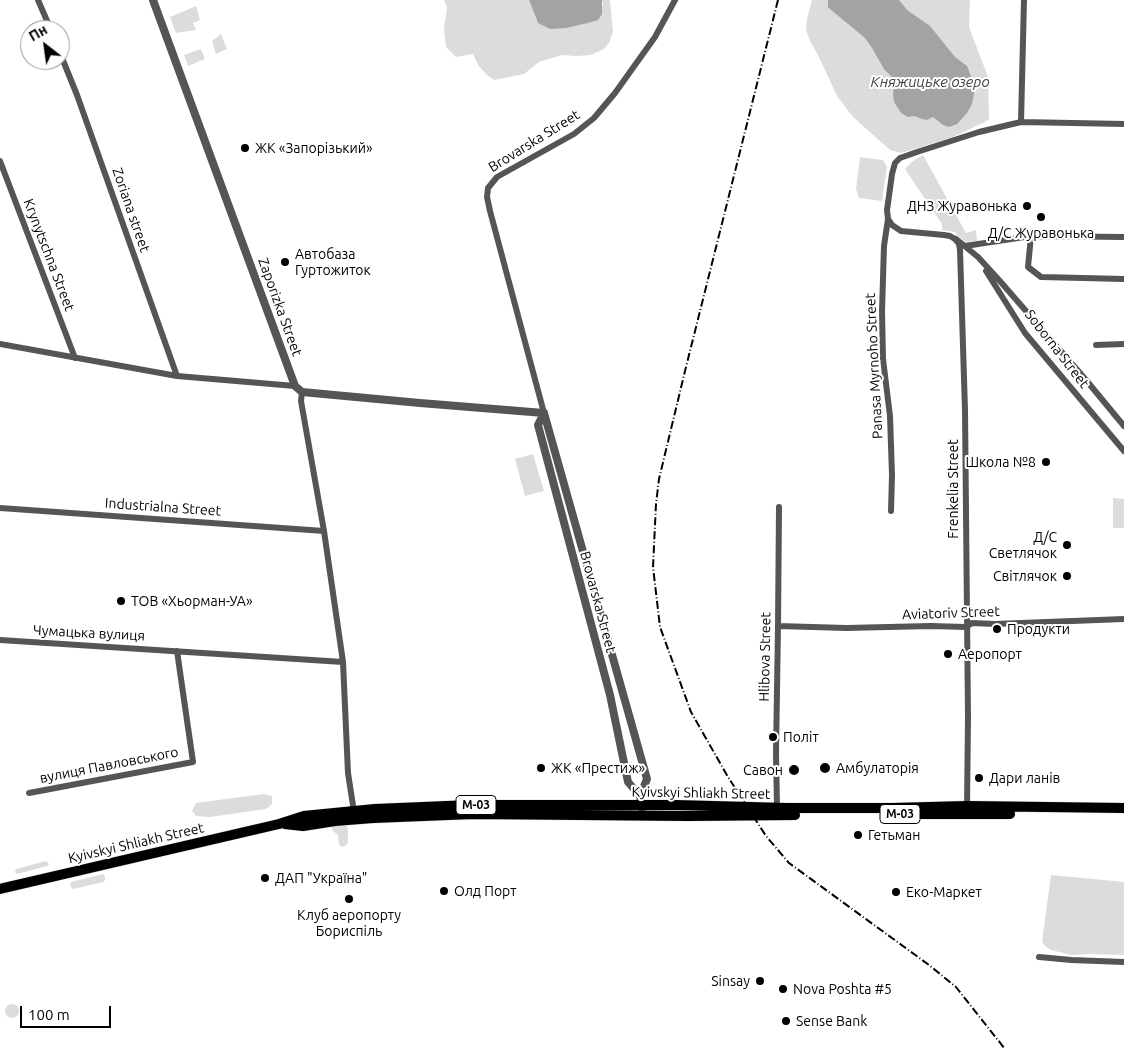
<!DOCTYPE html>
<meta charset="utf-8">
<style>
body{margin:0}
#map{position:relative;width:1124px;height:1049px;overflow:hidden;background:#fff;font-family:Ubuntu,sans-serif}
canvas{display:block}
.north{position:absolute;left:20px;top:20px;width:50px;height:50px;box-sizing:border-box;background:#fff;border:1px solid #999;border-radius:50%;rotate:330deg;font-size:14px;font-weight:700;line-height:20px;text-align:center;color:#000}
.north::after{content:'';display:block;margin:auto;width:18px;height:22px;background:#000;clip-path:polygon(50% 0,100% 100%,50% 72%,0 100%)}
.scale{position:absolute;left:20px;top:1006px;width:91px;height:22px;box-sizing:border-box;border:2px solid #000;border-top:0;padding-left:6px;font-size:15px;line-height:18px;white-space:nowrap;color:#000;-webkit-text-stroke:4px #fff;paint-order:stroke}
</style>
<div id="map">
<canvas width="1124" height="1049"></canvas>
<div class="north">Пн</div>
<div class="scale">100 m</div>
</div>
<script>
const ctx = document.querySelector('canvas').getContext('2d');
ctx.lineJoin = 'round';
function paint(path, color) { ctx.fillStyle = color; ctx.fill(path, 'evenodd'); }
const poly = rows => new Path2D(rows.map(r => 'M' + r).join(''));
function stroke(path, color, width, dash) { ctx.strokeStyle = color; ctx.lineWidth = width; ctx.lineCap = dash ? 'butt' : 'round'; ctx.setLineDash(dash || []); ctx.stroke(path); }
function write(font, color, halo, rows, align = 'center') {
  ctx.font = font + ' Ubuntu,sans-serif'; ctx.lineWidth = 4; ctx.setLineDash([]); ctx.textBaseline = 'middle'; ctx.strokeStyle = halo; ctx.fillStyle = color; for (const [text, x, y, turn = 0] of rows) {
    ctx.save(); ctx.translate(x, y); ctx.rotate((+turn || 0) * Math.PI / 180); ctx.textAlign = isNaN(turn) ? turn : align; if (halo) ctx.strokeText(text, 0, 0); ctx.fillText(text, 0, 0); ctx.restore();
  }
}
paint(poly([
 [444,0,529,0,538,23,567,28,592,22,598,20,603,4,602,0,610,0,613,32,609,43,604,49,591,55,576,56,562,55,539,62,524,74,494,80,487,75,478,65,473,54,456,57,446,47,444,28,447,8],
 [812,0,970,0,969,27,988,77,989,120,953,137,901,153,890,150,853,117,837,96,818,55,810,41,806,30,807,19],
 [196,6,200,20,193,23,196,30,176,33,170,17],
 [221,34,227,49,216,54,212,41],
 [201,49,205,59,188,66,184,55],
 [923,155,966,233,976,230,977,241,966,242,959,237,955,232,942,230,942,224,905,169,913,161],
 [860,157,883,160,887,167,882,201,859,198,856,189],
 [533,454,544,491,525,496,515,459],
 [1113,498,1124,499,1124,528,1113,528],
 [264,794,272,796,272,804,266,809,210,817,196,816,192,811,196,803],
 [346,825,348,829,348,843,345,846,342,847,339,845,338,835,333,831,331,826],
 [127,847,129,849,128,849,82,860,80,859,81,857],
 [46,861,49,864,47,866,17,874,15,872,16,869],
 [103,874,105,877,105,880,103,882,73,889,70,886,71,882],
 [1051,875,1124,882,1124,955,1088,954,1072,955,1051,950,1045,946,1042,942],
 '5 1011a7 7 0 1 1 14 0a7 7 0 1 1-14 0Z'
]), '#dcdcdc');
paint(poly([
 [529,0,602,0,602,14,598,20,592,22,567,28,550,29,538,23],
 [828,0,899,0,907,10,930,26,955,57,967,66,974,84,974,93,972,104,967,113,957,124,949,127,943,125,933,117,927,120,922,119,914,116,908,117,901,113,894,102,893,95,894,82,891,76,884,69,872,48,865,38,830,9,828,7]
]), '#a3a3a3');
const trunk = poly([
 [920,814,1010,814],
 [285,824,303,826,335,821,373,818,473,814,688,816,795,815],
 [0,889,279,824,304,816,375,809,471,805,675,805,787,808,892,808,967,806,1124,808]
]);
stroke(trunk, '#dbdbdb', 11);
stroke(poly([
 [38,0,51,30],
 [60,53,77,95,177,376],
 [1021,122,1024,0],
 [0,161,75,358],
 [888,219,892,225,901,231,944,235,950,236,955,239,959,244,960,250,965,410,968,717,967,808],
 [1031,236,1028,267,1041,277,1124,279],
 [956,239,978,257,999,280,1086,380,1124,426],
 [965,246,1031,236,1124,237],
 [986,271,1025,333,1124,451],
 [0,344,177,376,295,386],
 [1096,345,1124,344],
 [302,392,301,401,324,531,343,662,348,773,354,812],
 [544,413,490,211,487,197,488,188,497,177,574,134,594,118,615,93,655,37,675,0],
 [0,508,324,531],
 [891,511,892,475,890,416,883,359,882,311,884,246,888,219,887,210,888,203,892,174,895,163,900,158,917,152,979,132,1021,122,1124,124],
 [778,626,846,628,931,626,966,627,972,623,995,624,1124,619],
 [0,640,343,662],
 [29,793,193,762,177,651],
 [777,808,776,753,778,626,779,507],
 [1039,957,1071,960,1124,962]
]), '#555', 6);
stroke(poly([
 [153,0,295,386,302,392,420,403,544,413],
 [544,413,647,779,640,796,642,808],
 [544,413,538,425,610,695,628,782,640,796]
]), '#555', 8);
stroke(trunk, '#000', 10);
stroke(poly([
 [778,0,685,371,659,479,656,504,653,567,660,627,691,712,728,777,766,836,789,863,929,965,956,987,1005,1049]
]), '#000', 2, [8, 2.5, 1, 2.5]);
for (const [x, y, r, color] of [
 [245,148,5,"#000"],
 [1027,206,5,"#000"],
 [1041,217,5,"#000"],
 [285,262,5,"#000"],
 [1046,462,5,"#000"],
 [1067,545,5,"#000"],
 [1067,576,5,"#000"],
 [121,601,5,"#000"],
 [997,629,5,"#000"],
 [948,654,5,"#000"],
 [773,737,5,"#000"],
 [541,768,5,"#000"],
 [825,768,6,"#000"],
 [794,770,6,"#000"],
 [979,778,5,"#000"],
 [858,835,5,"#000"],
 [265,878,5,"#000"],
 [444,891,5,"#000"],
 [896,892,5,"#000"],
 [349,899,5,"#000"],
 [760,981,5,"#000"],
 [783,989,5,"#000"],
 [786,1021,5,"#000"]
]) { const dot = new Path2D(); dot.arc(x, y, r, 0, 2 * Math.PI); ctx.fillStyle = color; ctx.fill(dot); stroke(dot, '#fff', 2); }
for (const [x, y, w] of [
 [476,805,40],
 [900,814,40]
]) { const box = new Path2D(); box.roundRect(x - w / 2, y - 9.5, w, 19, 4); ctx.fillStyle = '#fff'; ctx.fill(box); stroke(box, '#000', 1); }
write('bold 12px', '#000', null, [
 ["М-03",476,805],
 ["М-03",900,814]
]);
write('14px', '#000', '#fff', [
 ["Brovarska Street",534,141,-32],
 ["Zoriana street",131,210,71],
 ["Krynytschna Street",49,255,69],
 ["Zaporizka Street",280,307,70],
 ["Soborna Street",1057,349,52],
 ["Panasa Myrnoho Street",874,366,-93],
 ["Frenkelia Street",953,489,-90],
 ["Industrialna Street",163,507,4],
 ["Brovarska Street",598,602,75],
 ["Aviatoriv Street",951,613,-2],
 ["Чумацька вулиця",89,633,3],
 ["Hlibova Street",765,657,-89],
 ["вулиця Павловського",109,765,-11],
 ["Kyivskyi Shliakh Street",701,793,1],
 ["Kyivskyi Shliakh Street",136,843,-13]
]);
write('14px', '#000', '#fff', [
 ["ЖК «Запорізький»",255,148],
 ["ДНЗ Журавонька",1017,206,"right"],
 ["Д/С Журавонька",1041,233,"center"],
 ["Автобаза",295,254],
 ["Гуртожиток",295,270],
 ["Школа №8",1036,462,"right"],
 ["Д/С",1057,537,"right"],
 ["Светлячок",1057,553,"right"],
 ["Світлячок",1057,576,"right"],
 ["ТОВ «Хьорман-УА»",131,601],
 ["Продукти",1007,629],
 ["Аеропорт",958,654],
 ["Політ",783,737],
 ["ЖК «Престиж»",551,768],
 ["Амбулаторія",836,768],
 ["Савон",783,770,"right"],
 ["Дари ланів",989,778],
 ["Гетьман",868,835],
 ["ДАП \"Україна\"",275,878],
 ["Олд Порт",454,891],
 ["Еко-Маркет",906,892],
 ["Клуб аеропорту",349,915,"center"],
 ["Бориспіль",349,931,"center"],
 ["Sinsay",750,981,"right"],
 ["Nova Poshta #5",793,989],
 ["Sense Bank",796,1021]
], 'left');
write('italic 15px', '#444', '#fff', [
 ["Княжицьке озеро",930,82]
]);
</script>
